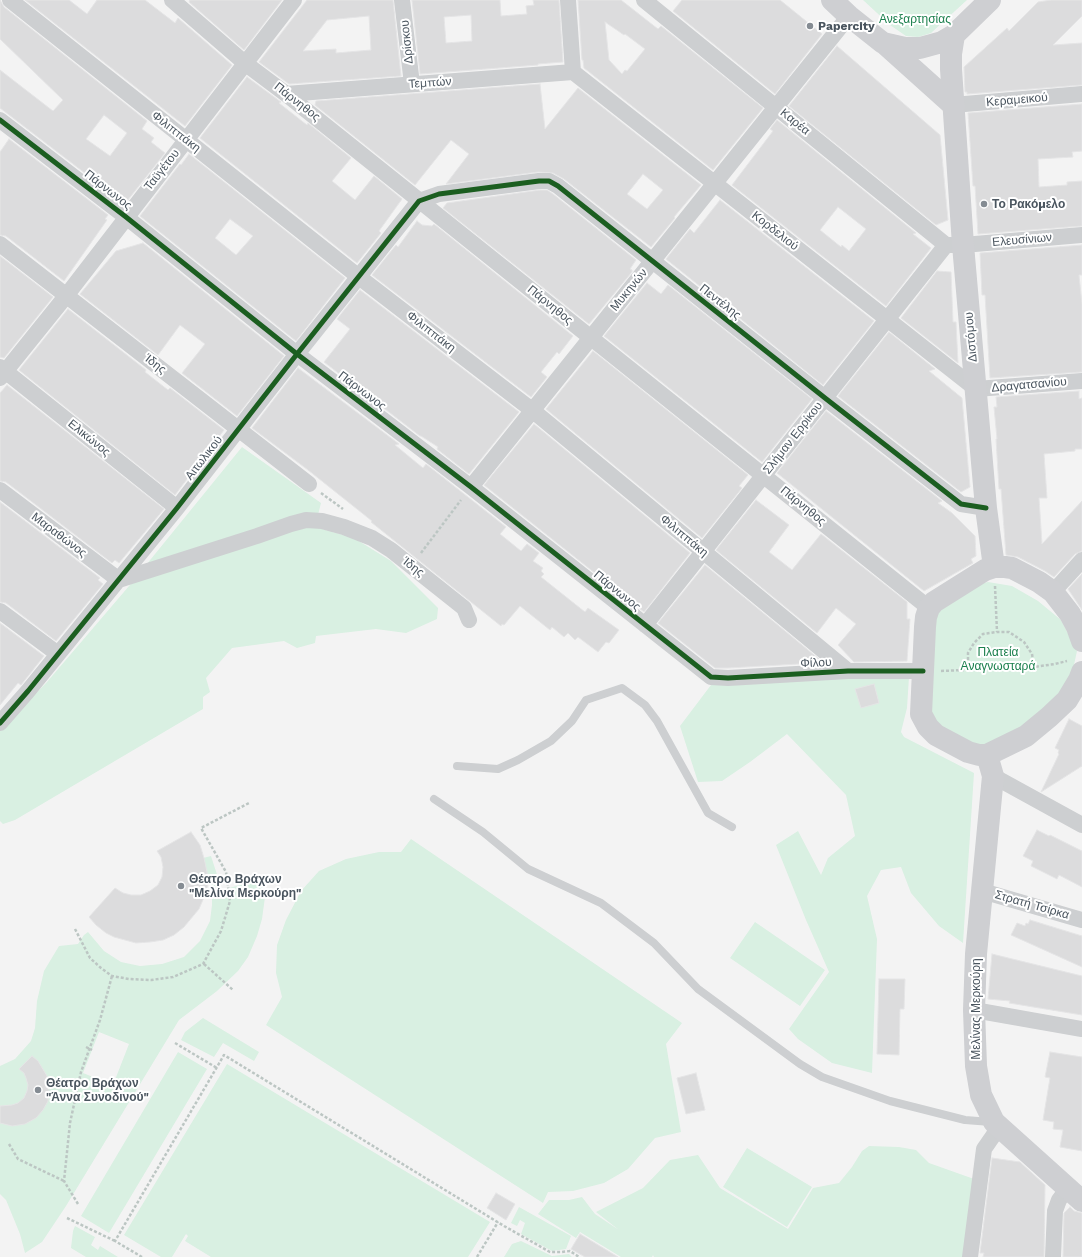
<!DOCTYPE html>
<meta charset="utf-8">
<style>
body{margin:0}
canvas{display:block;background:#f3f3f3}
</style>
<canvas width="1082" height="1257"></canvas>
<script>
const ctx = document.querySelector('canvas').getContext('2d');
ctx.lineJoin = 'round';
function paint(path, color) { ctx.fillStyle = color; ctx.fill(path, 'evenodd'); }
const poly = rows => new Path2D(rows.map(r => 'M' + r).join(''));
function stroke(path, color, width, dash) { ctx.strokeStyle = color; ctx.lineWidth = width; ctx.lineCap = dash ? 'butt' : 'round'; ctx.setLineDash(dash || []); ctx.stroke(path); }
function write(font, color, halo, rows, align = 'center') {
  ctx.font = font + ' "Work Sans",sans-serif'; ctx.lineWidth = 4; ctx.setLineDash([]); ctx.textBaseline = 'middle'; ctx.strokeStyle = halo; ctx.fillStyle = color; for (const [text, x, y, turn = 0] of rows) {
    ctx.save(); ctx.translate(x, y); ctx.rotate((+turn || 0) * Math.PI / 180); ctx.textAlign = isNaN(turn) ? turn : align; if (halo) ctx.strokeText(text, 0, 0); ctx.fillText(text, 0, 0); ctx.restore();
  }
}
paint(poly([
 [863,0,967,0,931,33,918,37,906,36,890,25],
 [242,447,321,503,315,527,354,538,391,561,438,608,437,619,406,633,376,629,316,636,315,643,297,648,284,641,232,648,206,678,210,692,203,697,203,709,15,820,3,824,0,821,0,730,47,682,129,586],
 [988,582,1012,586,1038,601,1061,620,1077,651,1072,674,1057,699,1026,730,984,748,931,724,932,620,941,609,970,587],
 [909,677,907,708,901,732,904,737,974,773,963,943,939,926,911,893,901,867,881,870,867,896,877,939,872,1073,832,1063,798,1039,789,1029,829,972,806,920,776,845,798,831,821,875,828,858,855,836,846,795,787,734,750,762,722,781,698,782,680,726,711,685,764,681],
 [411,839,682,1023,666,1044,681,1132,655,1138,628,1169,604,1183,573,1191,548,1192,543,1203,266,1025,282,997,276,973,277,945,286,920,301,891,319,871,346,859,379,852,401,852],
 [211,856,222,890,262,879,265,897,262,919,257,936,248,957,238,971,217,991,179,1020,66,1206,42,1242,25,1253,20,1234,6,1200,0,1194,0,1066,15,1059,31,1041,35,1028,37,1001,44,971,59,946,78,944,84,935,88,932,104,951,121,962,140,966,162,964,184,957,200,941,210,921,212,905,212,889,199,859],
 [99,1032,129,1044,113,1085,83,1073],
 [755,922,825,970,800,1006,730,958],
 [203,1018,259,1052,254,1061,223,1043,214,1057,181,1040,185,1032],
 [178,1052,207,1069,109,1233,81,1216],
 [227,1064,490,1222,468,1257,211,1257,185,1241,188,1236,186,1234,172,1257,161,1257,124,1235],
 [869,1146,899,1147,916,1150,929,1163,974,1179,965,1257,654,1257,653,1255,652,1257,621,1257,580,1232,576,1238,538,1214,549,1200,569,1200,582,1197,595,1214,619,1230,596,1212,643,1188,670,1160,698,1155,720,1188,788,1229,813,1188,839,1183,852,1167,862,1151],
 [747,1148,812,1187,787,1227,723,1187],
 [519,1207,571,1236,566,1249,552,1251,521,1234,525,1223,520,1220,517,1226,511,1223],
 [75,1226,95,1237,91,1245,98,1250,100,1246,118,1257,86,1257,71,1248,73,1231],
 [521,1241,552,1256,569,1254,572,1257,504,1257,512,1244]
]), '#d9f0e2');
const building = poly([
 [0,0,4,7,147,121,142,129,154,138,151,142,165,153,127,201,122,197,120,200,0,108,0,70,53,111,63,100,0,39,0,0],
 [104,115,127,133,110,156,86,139,104,115],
 [25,0,69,0,87,14,97,0,145,0,175,23,178,18,232,65,185,126,25,0],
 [190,0,282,0,244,50,189,2,190,0],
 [307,0,393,0,401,76,289,84,259,62,307,0],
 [369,16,371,50,336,53,336,49,303,51,327,20,369,16],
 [412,0,500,0,501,16,527,14,526,6,534,5,533,0,559,0,563,62,538,64,538,65,420,74,412,0],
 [471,15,472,41,446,43,444,17,471,15],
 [578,0,621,0,658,29,661,26,763,108,713,170,584,68,583,60,582,60,578,0],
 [605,22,624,35,625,34,645,49,627,71,625,70,622,74,609,60,605,22],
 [682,0,780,0,822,34,775,94,673,11,682,0],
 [1051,0,1082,0,1082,16,1053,45,1082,43,1082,85,967,94,967,92,965,92,964,67,1007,28,1009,31,1038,2,1051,0],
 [837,46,940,135,948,220,936,225,789,106,837,46],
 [247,77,281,102,279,103,307,125,308,123,351,158,332,181,355,200,374,176,402,199,379,231,381,233,357,263,200,138,247,77],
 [540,84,545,129,578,88,701,185,674,217,675,218,651,247,564,179,553,173,538,172,446,184,469,154,451,140,415,185,315,105,316,101,540,84],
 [643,174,663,190,647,209,627,194,643,174],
 [1082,104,1082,151,1072,152,1073,157,1038,159,1039,187,1067,185,1067,182,1082,181,1082,226,978,234,975,186,973,186,968,113,1082,104],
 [777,120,916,233,913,234,931,248,886,306,732,185,773,131,770,129,777,120],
 [838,207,866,229,849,251,842,245,841,247,820,230,838,207],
 [9,139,108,215,105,219,107,220,64,281,6,236,0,235,0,152,9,139],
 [189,154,345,278,296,341,140,216,180,164,181,165,189,154],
 [230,219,253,236,236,255,215,238,230,219],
 [540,190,547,190,553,194,636,260,630,269,632,270,632,272,589,324,443,208,447,203,540,190],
 [720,200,874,321,823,385,666,259,690,229,694,233,720,200],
 [417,221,422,225,432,226,434,224,573,336,559,354,557,352,541,372,547,377,531,397,372,275,396,245,398,247,417,221],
 [143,243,284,356,237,416,182,373,205,344,180,325,158,355,80,294,116,251,143,243],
 [1082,245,1082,275,1079,275,1082,304,1082,372,990,378,985,295,982,295,980,253,1082,245],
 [0,256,53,297,4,358,0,357,0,256],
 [937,271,951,272,953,322,956,322,958,363,901,318,937,271],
 [647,283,661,294,668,285,812,399,762,462,604,336,647,283],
 [360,290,519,412,469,474,437,449,438,447,421,436,420,436,324,362,350,329,337,319,360,290],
 [68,309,146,370,145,372,168,390,170,388,224,430,175,495,19,370,68,309],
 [889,332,935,369,929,371,962,398,970,487,961,492,838,396,889,332],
 [593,351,748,475,739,486,742,488,702,538,546,409,593,351],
 [298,368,399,444,395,445,423,468,426,464,506,527,500,534,521,551,527,544,539,553,533,561,543,568,541,571,544,574,541,577,585,612,588,608,619,630,609,643,606,642,598,652,578,637,575,640,568,633,564,637,552,627,550,630,520,606,504,625,502,624,501,626,371,522,372,521,308,470,252,428,298,368],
 [7,385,164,509,119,563,115,560,112,563,6,482,0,481,0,393,7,385],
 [1079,391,1079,399,1082,398,1082,449,1075,449,1075,451,1044,454,1047,498,1039,498,1042,544,1082,501,1082,551,1075,554,1054,577,1045,571,1018,557,1006,555,1001,489,999,489,996,439,997,439,994,407,997,407,996,397,1079,391],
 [826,411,942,501,938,503,952,513,975,536,976,556,971,559,973,563,924,591,777,473,826,411],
 [534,424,690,553,644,612,484,485,534,424],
 [756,500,789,525,769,552,792,570,821,534,907,602,907,619,910,619,907,661,854,662,838,645,856,624,836,608,817,633,716,550,756,500],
 [0,502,100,578,98,580,103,584,56,641,6,603,0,602,0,502],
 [705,565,819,659,816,663,728,668,715,668,658,623,705,565],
 [1082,574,1082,610,1068,589,1082,574],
 [0,623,44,656,21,685,18,683,0,705,0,623],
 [874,684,879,703,861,708,855,689,874,684],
 [1069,719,1082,726,1082,766,1041,792,1059,754,1058,753,1059,750,1055,748,1069,719],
 [1037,830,1049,836,1050,835,1082,851,1082,887,1059,875,1057,879,1031,866,1033,861,1023,856,1037,830],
 [191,832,200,845,204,858,207,872,208,884,205,895,199,909,184,927,174,935,163,940,150,942,136,943,114,937,106,933,96,925,89,917,115,888,123,893,131,895,141,895,150,891,158,885,162,877,163,867,161,857,157,851,191,832],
 [1030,920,1082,936,1082,967,1011,935,1017,923,1025,926,1026,923,1028,924,1030,920],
 [992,954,1082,976,1082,1015,1009,1003,1010,1001,988,999,992,954],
 [879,979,905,979,904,1009,900,1009,899,1055,877,1054,879,979],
 [1050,1052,1082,1057,1082,1151,1060,1147,1063,1130,1053,1129,1054,1122,1043,1120,1050,1078,1045,1077,1050,1052],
 [32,1056,38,1061,47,1076,49,1088,48,1101,43,1110,36,1118,25,1124,12,1126,0,1123,0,1106,12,1105,18,1103,24,1098,27,1091,28,1085,26,1078,24,1073,19,1069,32,1056],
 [696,1073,705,1110,686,1114,677,1078,696,1073],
 [992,1158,1020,1162,1045,1185,1044,1257,983,1257,984,1253,980,1253,992,1158],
 [496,1193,515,1204,506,1220,487,1208,496,1193],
 [1070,1207,1074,1211,1082,1213,1082,1257,1063,1257,1064,1213,1070,1207],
 [580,1234,618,1257,585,1257,571,1249,580,1234]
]);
paint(building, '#dcdcdd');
stroke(building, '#e5e5e6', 1);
stroke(poly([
 [321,493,343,509],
 [421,553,461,500],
 [995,586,997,632],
 [968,670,968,653,974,643,983,634,997,632,1009,632,1024,642,1032,654,1034,667],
 [941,671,1034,667,1055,664,1067,661],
 [75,929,90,958,101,968,112,976,129,979,151,980,173,977,203,964,221,931,230,901,226,872,201,828,249,803],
 [204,964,233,990],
 [175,1043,217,1068],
 [86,1047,92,1050],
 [9,1144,18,1159,64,1181],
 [78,1204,64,1181,70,1123,81,1072,100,1020,112,976],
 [67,1218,115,1241],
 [142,1257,115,1241,224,1055,504,1226,550,1252,562,1252,570,1251,579,1257],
 [477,1257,498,1222]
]), '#bcc6c3', 2.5, [3, 2]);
stroke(poly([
 [457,766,498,769,518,760,551,741,572,721,586,700,622,688,645,705,657,721,708,813,732,827],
 [434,799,483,832,528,869,601,903,654,943,698,989,800,1064,822,1077,890,1101,965,1120,991,1122]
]), '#cdcfd1', 8);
stroke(poly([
 [10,0,359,277,532,410,848,671],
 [172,0,246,64,286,94,929,608],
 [402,0,412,84],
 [568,0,573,72],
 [644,0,946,245],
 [573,72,976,389,1082,381],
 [286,94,573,72],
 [953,105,1082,94],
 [0,120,126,217,297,354,471,487,711,677,728,678,848,671,923,671],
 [0,244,309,484],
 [0,367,177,508],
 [0,378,66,296,294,0],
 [471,487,849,16],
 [0,490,119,580,257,536,291,524,306,520,322,521,344,527,372,538,391,550,464,608,469,620],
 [1053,592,1082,560],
 [0,611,58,654],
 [645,625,946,245,963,245,1082,235],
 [0,723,28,691,177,508,297,354,419,201,439,194,539,181,549,181,558,186,825,398,961,504,986,508],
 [993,776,1082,825],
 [982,891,1082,920],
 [974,1010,1082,1029],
 [970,1257,984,1149,993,1136,1000,1127],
 [1053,1257,1055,1211,1059,1200,1068,1188]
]), '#cdcfd1', 16);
stroke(poly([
 [832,0,849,16,883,43,905,48,920,48,942,42,954,35,990,0],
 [954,35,951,54,951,69,963,245,986,508,994,567],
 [884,43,953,105],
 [1082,641,1077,627,1070,614,1053,592,1039,582,1012,568,1005,567,994,567,985,570,934,602,929,608,926,617,925,627,921,714,928,727,936,735,968,752,979,755,987,755,1026,736,1049,717,1067,700,1079,680,1082,672],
 [987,755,993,776,976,954,974,1010,976,1066,981,1095,994,1122,1082,1201]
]), '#cecfd2', 22);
stroke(poly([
 [0,120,126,217,297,354,471,487,711,677,728,678,848,671,923,671],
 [0,723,28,691,177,508,297,354,419,201,439,194,539,181,549,181,558,186,825,398,961,504,986,508]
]), '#1b5e20', 5);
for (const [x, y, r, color] of [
 [810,26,4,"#858c93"],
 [984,204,4,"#858c93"],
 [181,886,4,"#858c93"],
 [38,1090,4,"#858c93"]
]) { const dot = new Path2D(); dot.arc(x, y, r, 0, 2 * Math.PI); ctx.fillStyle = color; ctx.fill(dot); stroke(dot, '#fff', 1.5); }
write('12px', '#1c804e', '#fff', [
 ["Ανεξαρτησίας",915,19],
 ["Πλατεία",998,652],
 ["Αναγνωσταρά",998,666]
]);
write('bold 12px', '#4a555f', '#fff', [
 ["Papercity",818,26],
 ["Το Ρακόμελο",992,204],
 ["Θέατρο Βράχων",189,879],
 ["\"Μελίνα Μερκούρη\"",189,893],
 ["Θέατρο Βράχων",46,1083],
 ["\"Άννα Συνοδινού\"",46,1097]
], 'left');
write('12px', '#4a555f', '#fff', [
 ["Δρίσκου",407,42,-96],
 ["Τεμπών",430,83,-4],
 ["Κεραµεικού",1017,100,-5],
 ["Πάρνηθος",297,102,38],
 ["Καρέα",795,122,39],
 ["Φιλιππάκη",176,132,38],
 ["Ταϋγέτου",162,170,-52],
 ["Πάρνωνος",108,190,38],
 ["Κορδελιού",775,231,38],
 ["Ελευσίνιων",1022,240,-5],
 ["Μυκηνών",629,290,-51],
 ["Πεντέλης",720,302,38],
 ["Πάρνηθος",550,305,39],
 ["Φιλιππάκη",431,332,38],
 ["Διστόμου",971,337,-95],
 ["Ίδης",155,364,38],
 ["Δραγατσανίου",1029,385,-5],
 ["Πάρνωνος",362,391,37],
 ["Ελικώνος",89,438,39],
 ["Σλήμαν Ερρίκου",793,438,-52],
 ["Αιτωλικού",204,458,-52],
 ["Πάρνηθος",803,506,39],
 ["Μαραθώνος",59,535,37],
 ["Φιλιππάκη",684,536,40],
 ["Ίδης",413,567,38],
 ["Πάρνωνος",617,591,39],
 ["Φίλου",816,663,-3],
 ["Στρατή Τσίρκα",1032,905,16],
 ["Μελίνας Μερκούρη",976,1009,-90]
]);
</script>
